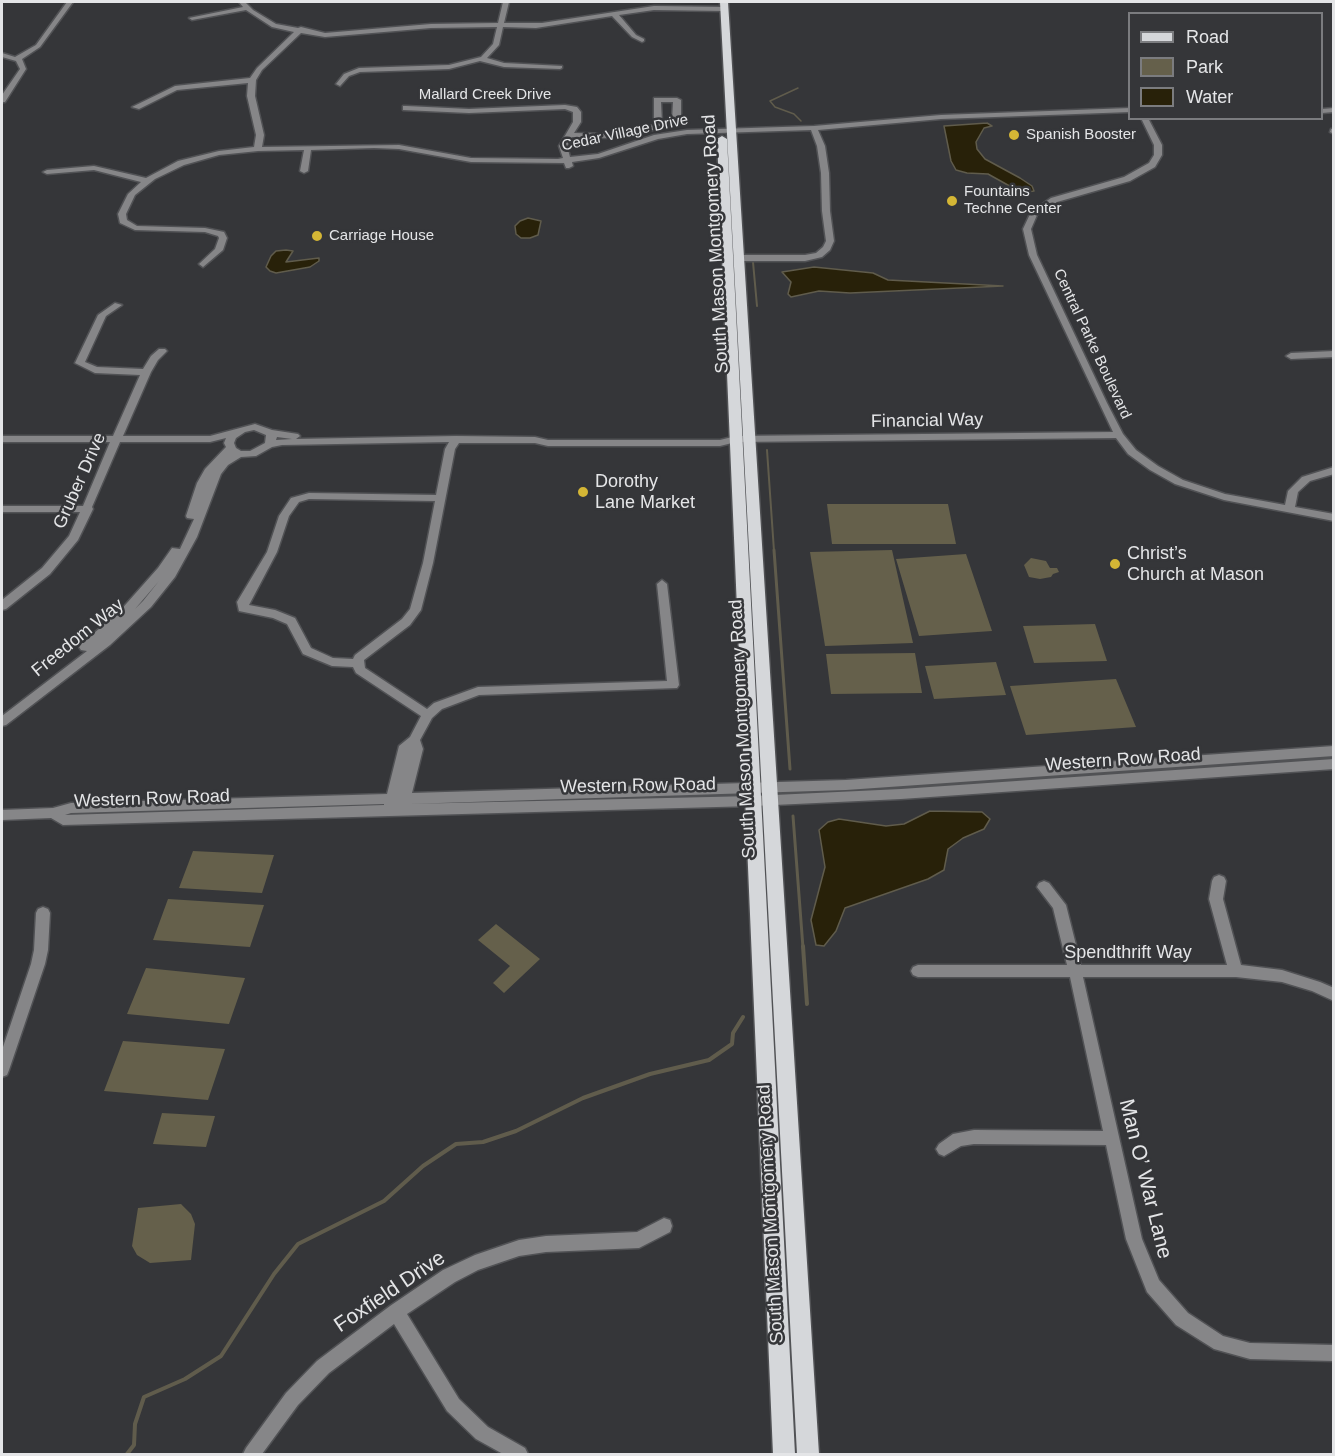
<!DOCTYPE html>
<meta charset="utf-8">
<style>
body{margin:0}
#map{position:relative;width:1335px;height:1456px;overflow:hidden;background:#353639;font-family:Arial,sans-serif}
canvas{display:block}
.frame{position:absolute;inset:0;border:3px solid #e4e5e7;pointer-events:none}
.legend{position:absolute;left:1128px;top:12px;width:195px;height:108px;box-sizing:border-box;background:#353639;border:2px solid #7b7c7f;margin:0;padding:8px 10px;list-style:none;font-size:18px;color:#e4e5e7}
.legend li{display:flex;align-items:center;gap:12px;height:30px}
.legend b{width:30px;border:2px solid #7b7c7f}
</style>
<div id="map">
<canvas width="1335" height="1456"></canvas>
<div class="frame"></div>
<ul class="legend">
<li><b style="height:8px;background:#d5d7da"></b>Road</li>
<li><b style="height:16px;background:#65604b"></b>Park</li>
<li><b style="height:16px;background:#282109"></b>Water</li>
</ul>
</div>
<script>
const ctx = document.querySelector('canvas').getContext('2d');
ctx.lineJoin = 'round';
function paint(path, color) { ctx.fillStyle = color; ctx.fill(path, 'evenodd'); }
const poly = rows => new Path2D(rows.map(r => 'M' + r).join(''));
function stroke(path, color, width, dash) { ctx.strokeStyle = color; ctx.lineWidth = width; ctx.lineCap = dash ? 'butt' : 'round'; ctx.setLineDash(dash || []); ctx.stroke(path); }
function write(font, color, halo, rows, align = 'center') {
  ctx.font = font + ' Arial,sans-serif'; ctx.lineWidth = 5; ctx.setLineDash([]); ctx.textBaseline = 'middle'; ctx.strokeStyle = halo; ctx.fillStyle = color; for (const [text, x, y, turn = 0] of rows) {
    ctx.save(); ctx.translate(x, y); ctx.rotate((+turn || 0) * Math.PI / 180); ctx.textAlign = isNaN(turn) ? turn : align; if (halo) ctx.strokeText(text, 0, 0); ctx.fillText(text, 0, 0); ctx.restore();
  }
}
paint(poly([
 [827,504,948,504,956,544,832,544],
 [892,550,913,643,825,646,810,552],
 [966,554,992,631,919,636,896,559],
 [1031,558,1046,561,1050,568,1057,568,1059,572,1053,574,1051,577,1040,579,1029,577,1024,565],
 [1095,624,1107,661,1034,663,1023,626],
 [915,653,922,693,831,694,826,654],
 [996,662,1006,695,934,699,925,666],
 [1116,679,1136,727,1026,735,1010,686],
 [193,851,274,855,262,893,179,888],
 [168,899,264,905,250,947,153,940],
 [496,924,540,959,504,993,493,983,510,966,478,940],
 [146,968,245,978,229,1024,127,1014],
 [123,1041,225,1049,208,1100,104,1091],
 [162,1113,215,1116,206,1147,153,1144],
 [181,1204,191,1214,195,1224,191,1260,150,1263,137,1255,132,1246,138,1208]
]), '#65604b');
const water = poly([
 [987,123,992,126,984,128,976,142,977,149,985,159,1020,178,1032,186,1034,191,1027,192,1015,189,988,174,967,173,956,170,951,161,944,126,987,123],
 [528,218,541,221,538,235,530,238,521,238,516,234,515,226,520,221,528,218],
 [286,250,293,251,286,262,319,258,319,261,310,267,276,273,270,271,266,267,271,256,276,251,286,250],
 [814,267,873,273,888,280,1003,286,850,293,819,291,791,297,788,294,791,282,782,272,814,267],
 [930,811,982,812,990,819,984,829,963,838,948,849,944,870,928,879,845,908,836,931,824,946,816,945,811,920,825,867,819,830,828,822,839,819,886,826,904,824,930,811]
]);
paint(water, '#282109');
stroke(water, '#605c4c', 1.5);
stroke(poly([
 [798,88,770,101,775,107,794,114,801,121]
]), '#605c4c', 1.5);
stroke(poly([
 [753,262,757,306],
 [767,450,774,551]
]), '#605c4c', 2);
stroke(poly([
 [774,550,790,769],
 [793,816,803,948]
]), '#605c4c', 3);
stroke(poly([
 [803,946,807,1004],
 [127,1454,134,1445,135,1424,144,1397,185,1379,221,1356,274,1274,298,1244,384,1201,423,1166,456,1144,483,1142,516,1131,583,1098,650,1074,709,1060,732,1044,733,1033,743,1017]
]), '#605c4c', 4);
const minor = poly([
 [67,2,73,2,40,47,22,59,26,69,5,102,2,102,2,95,20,69,16,61,2,57,2,53,15,57,36,45,67,2],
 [239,2,245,2,253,10,276,24,298,28,301,27,325,33,431,24,498,23,503,2,509,2,504,23,542,23,654,6,725,7,728,9,725,11,654,10,619,15,636,35,644,39,644,41,642,42,632,37,612,16,536,28,503,27,499,45,487,58,504,63,562,66,562,68,560,69,504,67,480,61,449,69,360,72,349,76,340,86,336,84,344,74,359,68,449,65,481,57,493,44,497,27,431,28,325,37,301,33,262,70,256,80,255,96,264,135,262,147,399,145,471,158,558,159,563,158,559,146,573,122,573,112,565,109,469,113,403,110,403,106,406,106,469,109,565,105,577,107,581,112,581,122,574,133,614,134,654,125,654,98,677,98,681,100,681,121,677,125,614,138,572,137,567,146,570,157,598,154,654,135,687,130,814,126,941,115,1130,108,1130,112,941,119,818,130,825,146,829,173,830,211,834,241,830,250,822,257,805,261,739,261,735,258,739,255,805,255,816,253,823,247,826,241,822,211,821,173,817,146,811,130,687,134,658,139,599,158,572,162,573,166,569,168,566,168,564,163,471,162,399,149,374,148,311,150,308,171,304,173,300,171,304,150,258,151,219,155,184,165,155,179,135,195,126,214,127,220,137,226,205,228,224,232,227,238,223,250,203,267,199,264,215,249,219,238,218,236,205,232,135,230,120,223,118,214,128,194,141,182,94,170,47,174,43,172,47,170,94,166,146,178,178,161,219,151,254,147,256,135,247,96,248,83,177,90,139,109,132,107,175,86,250,78,257,68,294,32,272,27,246,10,192,20,189,18,243,7,239,2],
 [661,102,673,102,672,121,662,123,661,102],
 [1334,108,1334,112,1322,113,1322,109,1334,108],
 [1141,118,1148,118,1162,145,1162,155,1155,167,1130,181,1057,202,1037,215,1031,229,1037,255,1107,403,1123,434,1136,450,1158,466,1183,480,1225,494,1285,505,1288,491,1302,477,1334,467,1334,474,1310,481,1298,492,1295,507,1334,514,1334,521,1224,500,1175,484,1150,470,1128,454,1116,438,736,442,720,446,548,446,535,443,459,443,455,449,433,563,421,610,410,625,364,660,365,668,427,709,434,703,478,687,667,681,657,584,662,580,667,584,679,685,677,688,479,695,442,709,432,718,420,740,423,749,412,793,846,780,1334,746,1334,756,846,790,408,804,753,796,901,789,1334,759,1334,769,901,799,753,806,63,825,51,818,2,820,2,810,53,808,71,803,387,794,399,746,410,737,421,716,356,673,353,667,332,666,303,654,287,624,273,618,239,611,237,602,267,552,279,516,291,498,309,493,436,495,445,449,449,442,282,445,272,447,256,456,241,457,228,465,221,474,197,537,175,577,151,607,110,645,6,725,2,726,2,716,87,651,81,650,79,647,81,644,119,612,158,568,172,548,180,549,194,519,187,518,186,516,197,483,205,469,226,447,224,443,226,438,210,442,120,442,92,507,93,509,78,540,50,574,6,609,2,610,2,600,42,568,69,536,80,512,2,512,2,506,83,506,110,442,2,442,2,436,113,436,140,375,95,373,75,363,98,315,115,303,122,305,106,316,85,362,97,367,143,369,151,356,159,349,165,349,167,351,158,360,151,372,123,436,210,436,255,424,272,430,298,434,300,436,296,439,456,436,535,437,548,440,720,440,736,436,1113,432,1029,255,1023,229,1031,212,1051,198,1124,177,1149,163,1154,155,1154,145,1141,118],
 [254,430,266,435,265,443,250,451,241,451,236,448,234,443,236,438,245,432,254,430],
 [277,437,292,439,276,440,277,437],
 [309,499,435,501,423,563,410,609,402,619,355,655,353,659,333,658,311,648,295,618,275,610,249,605,277,552,289,516,299,502,309,499],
 [159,581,143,601,135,609,159,581],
 [384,804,384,805,65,815,71,813,384,804],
 [1331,129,1334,129,1334,134,1330,132,1331,129],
 [1334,351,1334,357,1291,359,1286,356,1291,353,1334,351],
 [1219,875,1224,877,1226,881,1223,899,1241,965,1282,970,1320,982,1334,988,1334,1001,1312,991,1282,982,1236,977,1083,977,1142,1239,1159,1280,1188,1313,1223,1336,1250,1343,1334,1345,1334,1361,1250,1359,1214,1349,1176,1325,1147,1292,1126,1239,1106,1145,974,1144,961,1146,944,1156,939,1154,936,1149,939,1144,953,1134,974,1130,1103,1131,1070,977,918,977,913,975,911,971,913,967,918,965,1067,965,1053,908,1037,887,1039,883,1044,881,1049,883,1066,905,1081,965,1227,965,1209,899,1212,881,1214,877,1219,875],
 [43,907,48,909,50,913,48,950,45,964,9,1070,7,1075,2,1077,2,1050,31,964,34,950,36,913,38,909,43,907],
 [664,1218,670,1220,672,1226,670,1232,639,1248,546,1252,519,1256,478,1270,455,1282,407,1314,459,1399,488,1427,525,1448,528,1454,503,1454,476,1439,447,1411,394,1324,329,1373,298,1405,262,1454,243,1454,246,1448,286,1393,317,1361,390,1306,443,1270,475,1255,519,1240,546,1236,637,1232,664,1218]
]);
const major = poly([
 [720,2,728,2,819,1454,797,1454,720,2],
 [722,136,727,139,795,1454,773,1454,717,139,722,136]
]);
stroke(minor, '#515255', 3);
stroke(major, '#515255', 3);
paint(minor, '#868688');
paint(major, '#d5d7da');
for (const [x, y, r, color] of [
 [1014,135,6,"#d4b635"],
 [952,201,6,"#d4b635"],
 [317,236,6,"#d4b635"],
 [583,492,6,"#d4b635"],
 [1115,564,6,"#d4b635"]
]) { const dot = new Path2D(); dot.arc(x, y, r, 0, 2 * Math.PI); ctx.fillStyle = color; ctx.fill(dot); stroke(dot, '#353639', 2); }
write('15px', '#e4e5e7', '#353639', [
 ["Mallard Creek Drive",485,95],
 ["Cedar Village Drive",625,133,-12],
 ["Central Parke Boulevard",1092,344,65]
]);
write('15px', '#e4e5e7', '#353639', [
 ["Spanish Booster",1026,135],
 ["Fountains",964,192],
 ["Techne Center",964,209],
 ["Carriage House",329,236]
], 'left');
write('18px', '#e4e5e7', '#353639', [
 ["South Mason Montgomery Road",716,244,-93],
 ["Financial Way",927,421,-1],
 ["Gruber Drive",80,481,-66],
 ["Freedom Way",78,638,-39],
 ["South Mason Montgomery Road",743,729,-93],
 ["Western Row Road",1123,760,-4],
 ["Western Row Road",638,786,-1],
 ["Western Row Road",152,799,-2],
 ["Spendthrift Way",1128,953],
 ["South Mason Montgomery Road",771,1214,-93]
]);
write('18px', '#e4e5e7', '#353639', [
 ["Dorothy",595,482],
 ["Lane Market",595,503],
 ["Christ’s",1127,554],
 ["Church at Mason",1127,575]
], 'left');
write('21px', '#e4e5e7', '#353639', [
 ["Man O’ War Lane",1145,1179,76],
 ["Foxfield Drive",390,1292,-34]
]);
</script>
